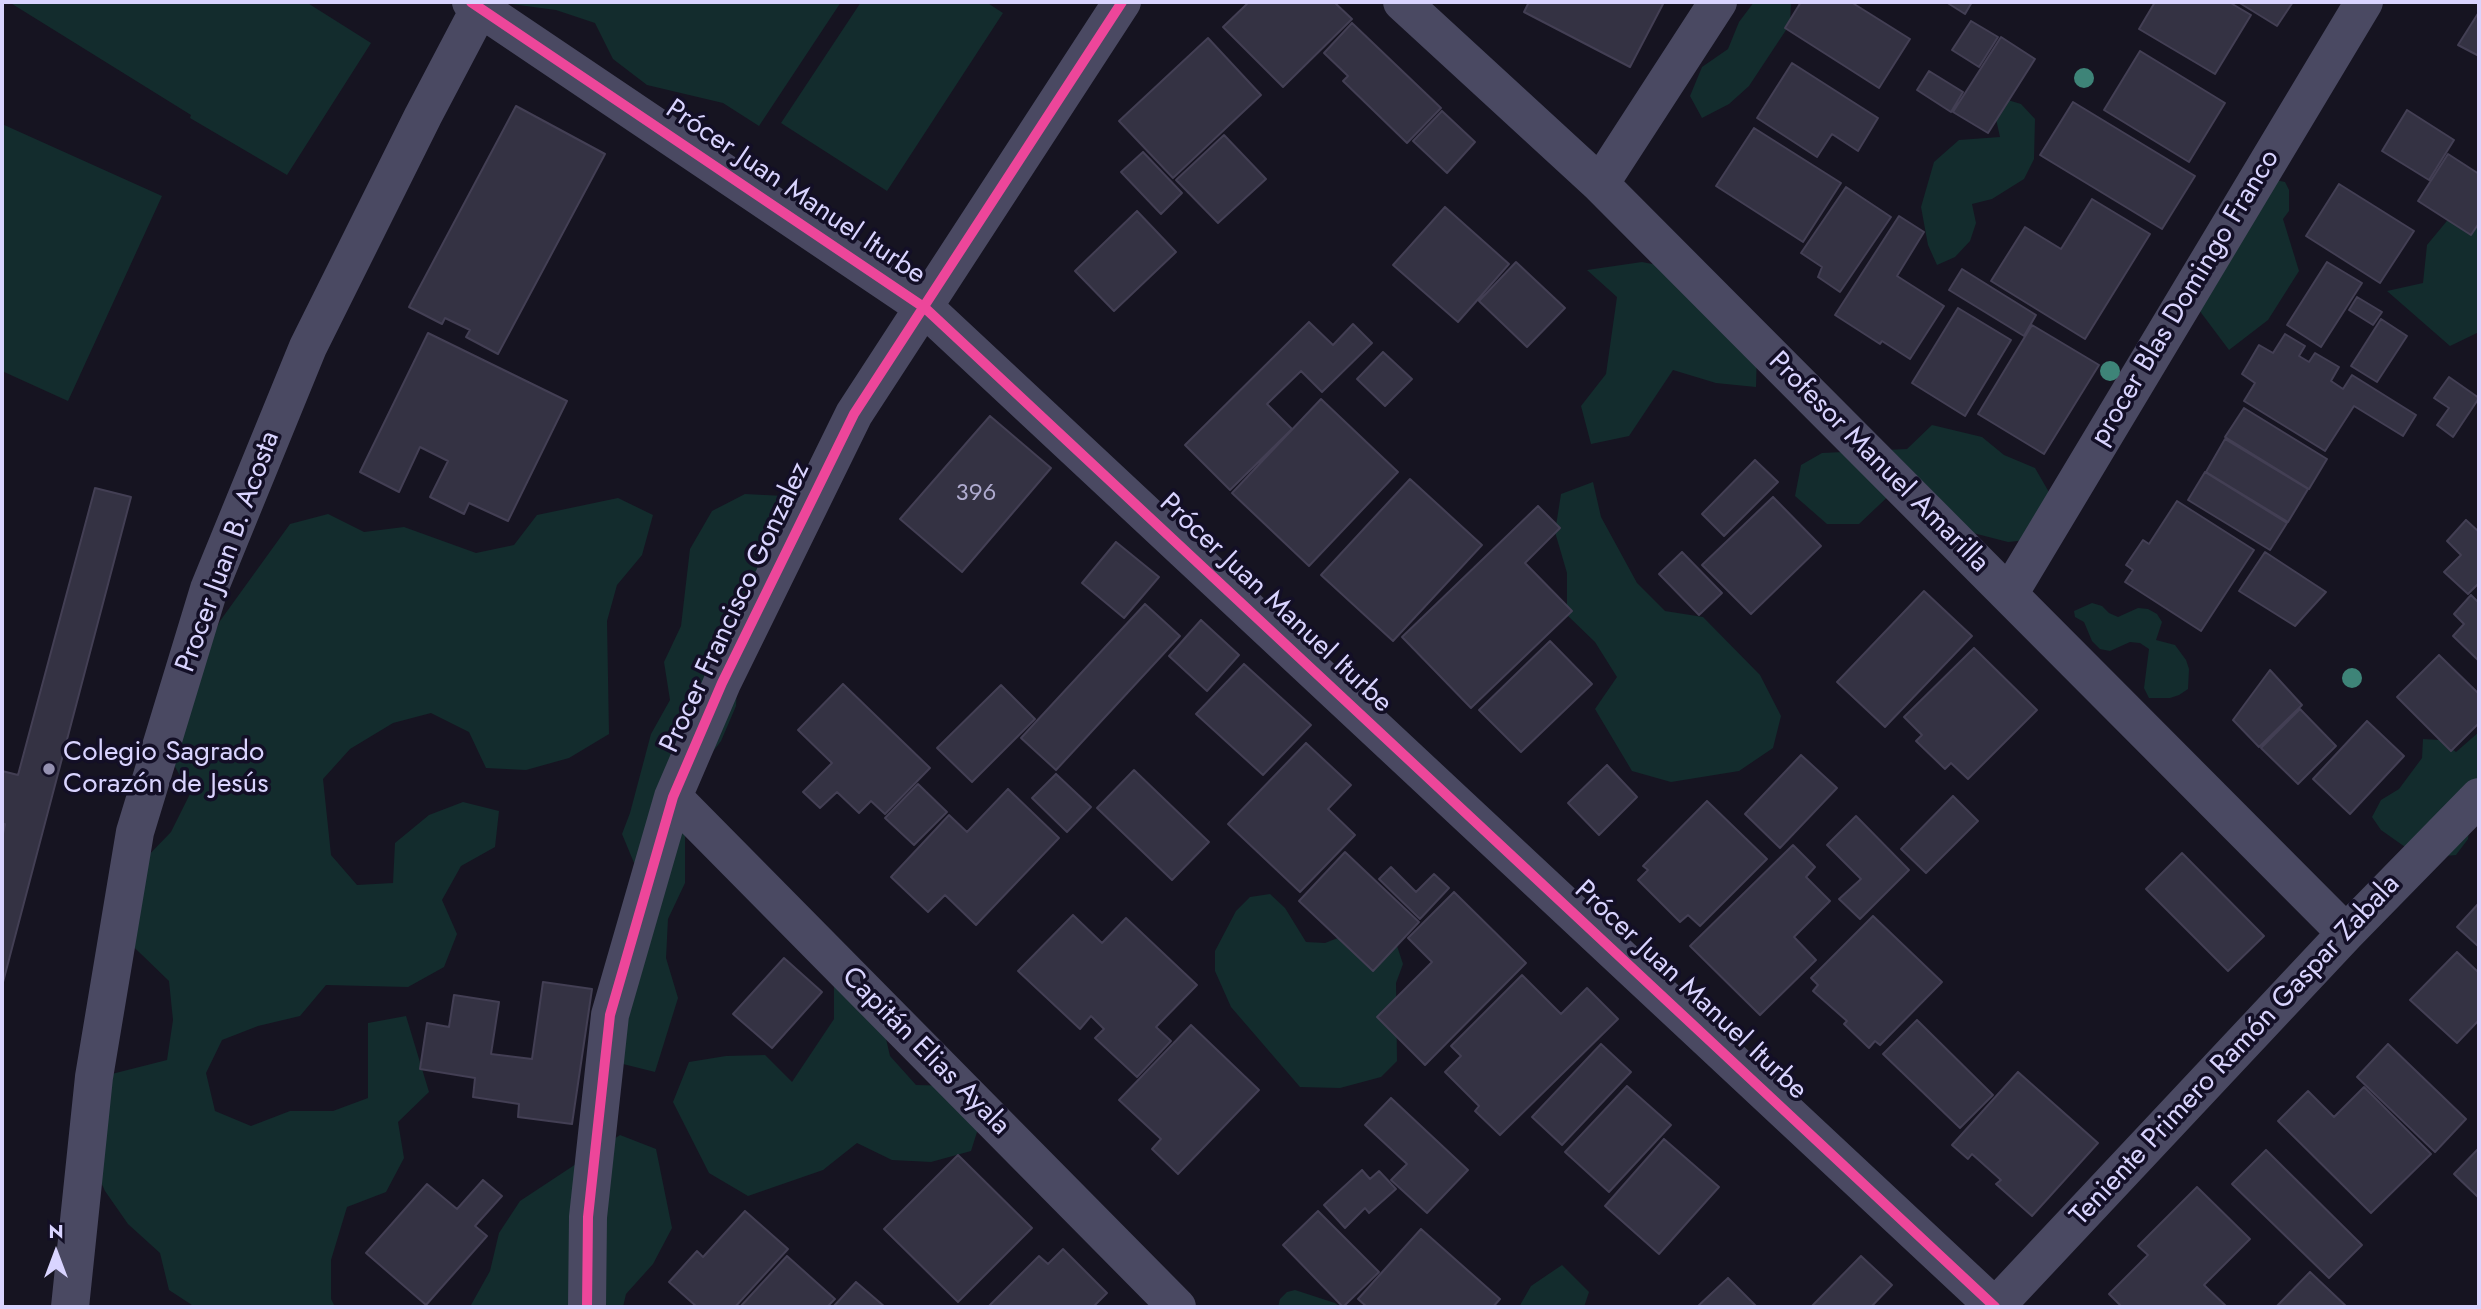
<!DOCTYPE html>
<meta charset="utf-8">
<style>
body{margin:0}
#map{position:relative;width:2481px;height:1309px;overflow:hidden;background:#161421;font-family:Jost,sans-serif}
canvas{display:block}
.frame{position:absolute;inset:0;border:4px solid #d9d4ff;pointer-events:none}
.north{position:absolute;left:21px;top:1218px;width:70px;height:70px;-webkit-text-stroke:5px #130f26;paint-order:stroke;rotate:0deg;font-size:19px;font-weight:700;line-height:28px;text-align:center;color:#d9d4ff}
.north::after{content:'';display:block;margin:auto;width:24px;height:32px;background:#d9d4ff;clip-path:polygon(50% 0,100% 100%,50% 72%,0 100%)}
</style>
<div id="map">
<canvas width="2481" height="1309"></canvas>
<div class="frame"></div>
<div class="north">N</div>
</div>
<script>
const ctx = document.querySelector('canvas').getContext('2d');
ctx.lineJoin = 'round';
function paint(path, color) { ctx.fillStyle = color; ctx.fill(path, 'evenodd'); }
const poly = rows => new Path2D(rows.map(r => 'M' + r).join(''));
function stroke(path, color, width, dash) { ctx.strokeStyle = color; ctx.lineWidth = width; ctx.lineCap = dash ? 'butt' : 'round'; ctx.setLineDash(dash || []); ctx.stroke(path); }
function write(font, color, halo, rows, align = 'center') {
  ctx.font = font + ' Jost,sans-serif'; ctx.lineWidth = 7; ctx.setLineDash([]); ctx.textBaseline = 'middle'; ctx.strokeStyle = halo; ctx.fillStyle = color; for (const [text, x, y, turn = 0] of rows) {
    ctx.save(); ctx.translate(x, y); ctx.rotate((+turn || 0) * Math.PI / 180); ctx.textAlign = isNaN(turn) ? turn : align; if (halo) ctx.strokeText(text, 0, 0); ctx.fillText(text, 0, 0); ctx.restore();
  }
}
paint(poly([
 [9,2,306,2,371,43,287,175,190,118,191,115],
 [508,2,841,2,759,126,723,103,647,85,613,59,595,23,556,10,511,4],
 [861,2,986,2,1003,13,887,191,781,123],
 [1754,2,1791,2,1790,24,1749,86,1729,104,1702,118,1690,96,1702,67,1728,49,1739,22],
 [2001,98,2021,104,2035,119,2034,159,2024,179,1992,199,1972,204,1976,223,1970,241,1955,257,1937,265,1928,245,1921,207,1934,162,1959,140,2000,137,1996,119],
 [2,124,162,196,68,401,2,371],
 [2275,180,2285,182,2289,190,2289,211,2283,219,2299,271,2268,320,2229,350,2196,306],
 [2451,216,2479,225,2479,332,2450,346,2387,291,2423,283,2427,245],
 [1642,262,1678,269,1757,350,1756,387,1716,383,1673,370,1629,436,1591,444,1581,406,1606,374,1617,297,1587,270],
 [1932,425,1982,437,2004,455,2035,468,2061,513,2046,538,2008,542,1950,527,1897,488,1859,524,1827,524,1795,496,1801,465,1822,453,1907,449],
 [1593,482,1601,517,1637,583,1665,611,1703,617,1760,675,1781,716,1773,748,1739,771,1671,782,1632,771,1595,709,1617,677,1595,642,1567,615,1567,573,1555,532,1561,494],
 [745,494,784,496,797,532,738,668,736,706,721,741,696,774,685,811,685,883,668,919,666,958,678,998,655,1072,615,1062,637,870,622,834,630,813,651,734,670,700,664,662,681,626,690,549,712,511],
 [618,498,653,515,642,555,617,585,607,621,609,734,569,758,526,770,486,768,469,732,431,713,393,723,350,749,323,779,331,855,357,885,393,883,395,843,429,815,463,802,499,811,495,847,461,866,442,900,457,934,444,967,408,987,326,985,300,1016,258,1026,222,1040,206,1073,215,1111,251,1126,290,1111,333,1111,368,1098,368,1023,406,1016,429,1092,398,1122,404,1158,386,1192,347,1207,331,1260,331,1299,335,1307,195,1307,169,1290,160,1253,128,1224,105,1191,88,1154,92,1079,167,1060,173,1020,169,981,111,925,141,863,171,832,190,794,150,721,183,700,220,621,290,524,328,514,364,532,404,527,476,553,514,545,537,515],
 [2092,603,2102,606,2109,613,2118,617,2138,608,2148,609,2157,614,2162,622,2156,640,2175,645,2186,660,2189,669,2188,689,2179,695,2170,698,2149,698,2144,688,2149,649,2140,643,2130,642,2110,651,2100,649,2092,641,2084,622,2075,617,2074,611],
 [2479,732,2479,811,2470,820,2468,839,2456,855,2435,857,2415,854,2381,830,2372,817,2381,800,2399,789,2422,758,2423,739,2440,740,2456,752],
 [1270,894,1285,908,1306,942,1325,943,1343,936,1381,935,1397,946,1403,964,1396,983,1397,1061,1381,1077,1340,1088,1300,1087,1231,1007,1215,971,1215,951,1236,911,1250,897],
 [871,974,890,1056,916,1085,954,1086,983,1113,971,1151,931,1162,892,1160,857,1143,823,1170,748,1196,709,1173,673,1102,689,1062,726,1056,765,1055,792,1082,834,1019,834,979],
 [620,1135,656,1149,672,1228,653,1264,626,1294,623,1307,467,1307,471,1305,490,1271,499,1233,520,1201],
 [1562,1265,1589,1292,1584,1307,1519,1307,1531,1286],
 [1295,1290,1335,1303,1340,1307,1278,1307,1280,1299,1287,1292]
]), '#132c2d');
const building = poly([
 [1249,2,1334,2,1352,19,1283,87,1223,27,1249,2],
 [1529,2,1658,2,1663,4,1630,67,1524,12,1529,2],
 [1801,2,1851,2,1910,39,1879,88,1785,28,1801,2],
 [1946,2,1972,2,1965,14,1946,2],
 [2155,2,2229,2,2251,15,2215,74,2139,29,2155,2],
 [2238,2,2293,2,2277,26,2238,2],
 [2479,12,2479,56,2458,45,2479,12],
 [1971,21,1998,37,1979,67,1952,50,1971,21],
 [1352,23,1441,108,1407,143,1343,81,1348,76,1324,53,1352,23],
 [2001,37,2035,59,1988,133,1953,112,2001,37],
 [1208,38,1261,95,1173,178,1119,121,1208,38],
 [2140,51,2225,103,2189,162,2104,110,2140,51],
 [1792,63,1878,118,1858,151,1832,134,1817,157,1757,118,1792,63],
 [1929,71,1963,92,1951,112,1917,90,1929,71],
 [2073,102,2195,176,2162,229,2040,155,2073,102],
 [516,106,605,154,498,354,466,337,470,330,445,318,442,324,409,307,516,106],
 [2407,110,2454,140,2429,180,2382,151,2407,110],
 [1442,111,1475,142,1447,173,1413,141,1442,111],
 [1754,128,1841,183,1803,242,1716,186,1754,128],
 [1224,135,1266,179,1218,223,1176,180,1224,135],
 [1143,152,1182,193,1161,214,1121,172,1143,152],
 [2448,154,2479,174,2479,223,2471,235,2418,201,2448,154],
 [2339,184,2414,231,2380,283,2306,236,2339,184],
 [1846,187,1891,217,1840,292,1818,277,1822,267,1801,253,1846,187],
 [2092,199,2150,234,2085,339,1991,281,2025,227,2061,249,2092,199],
 [1445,207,1509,264,1458,322,1393,265,1445,207],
 [1137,211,1176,252,1114,311,1075,271,1137,211],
 [1899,216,1924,232,1897,276,1944,306,1910,359,1882,341,1880,344,1835,315,1899,216],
 [1516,262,1565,308,1527,347,1479,301,1516,262],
 [2327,262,2362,283,2321,347,2287,325,2327,262],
 [1962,269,2036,315,2024,336,1949,290,1962,269],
 [2357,297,2382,312,2373,325,2349,310,2357,297],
 [1958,308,2011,340,1965,416,1912,383,1958,308],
 [2381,319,2407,336,2377,382,2351,366,2381,319],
 [1309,322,1333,345,1353,324,1372,343,1322,392,1301,371,1267,404,1292,429,1230,490,1185,445,1309,322],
 [2032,325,2099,365,2044,454,1978,414,2032,325],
 [428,333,567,401,508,521,469,503,464,514,430,497,448,461,420,447,399,492,360,472,428,333],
 [2285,334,2305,346,2299,356,2309,362,2315,353,2339,367,2331,381,2343,389,2352,375,2416,415,2403,436,2354,406,2325,451,2244,401,2255,383,2242,374,2259,345,2273,353,2285,334],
 [1383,352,1412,379,1385,406,1357,379,1383,352],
 [2449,377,2479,398,2453,437,2437,425,2449,408,2434,398,2449,377],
 [1321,399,1398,472,1309,566,1232,493,1321,399],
 [2244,408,2327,459,2309,489,2225,437,2244,408],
 [990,416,1051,468,962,572,900,519,990,416],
 [2225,439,2308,489,2288,522,2206,472,2225,439],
 [1755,460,1778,482,1724,536,1702,514,1755,460],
 [2205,472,2287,523,2270,550,2188,500,2205,472],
 [1410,479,1482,545,1393,641,1321,575,1410,479],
 [95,488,131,497,2,986,2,839,5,824,2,824,2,771,18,775,95,488],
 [1773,497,1821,546,1751,614,1702,565,1773,497],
 [2177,501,2254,550,2201,631,2125,582,2133,570,2126,565,2143,540,2149,544,2177,501],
 [1538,506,1560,528,1525,563,1572,611,1471,708,1402,637,1538,506],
 [2466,520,2479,532,2479,583,2468,594,2444,572,2461,555,2447,541,2466,520],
 [1116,542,1159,577,1124,618,1082,583,1116,542],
 [1682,552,1722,593,1699,615,1659,574,1682,552],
 [2265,552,2326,592,2295,626,2239,591,2265,552],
 [1924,591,1972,636,1885,727,1837,682,1924,591],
 [2471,595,2479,603,2479,661,2453,636,2464,624,2454,614,2471,595],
 [1145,604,1180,636,1056,770,1021,738,1145,604],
 [1201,620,1239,655,1207,691,1169,656,1201,620],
 [1550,641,1592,684,1521,752,1479,710,1550,641],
 [1974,648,2037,710,1968,779,1951,763,1945,769,1916,741,1922,735,1904,717,1974,648],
 [2439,655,2479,694,2479,723,2451,751,2397,697,2439,655],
 [1244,664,1311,725,1263,775,1196,714,1244,664],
 [2270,670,2302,705,2259,747,2233,720,2270,670],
 [843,684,930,768,885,814,871,801,859,813,837,792,820,808,803,792,832,763,798,730,843,684],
 [1001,685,1035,719,972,782,937,748,1001,685],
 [2300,709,2336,746,2298,784,2261,748,2300,709],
 [2367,721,2404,756,2350,814,2313,779,2367,721],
 [1306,743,1351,785,1328,809,1355,835,1300,892,1228,824,1306,743],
 [1801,755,1837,788,1780,848,1745,814,1801,755],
 [1607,765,1637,797,1599,835,1568,803,1607,765],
 [1134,770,1209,842,1172,880,1097,808,1134,770],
 [1056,774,1091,807,1067,832,1032,798,1056,774],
 [918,784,947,812,914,845,885,818,918,784],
 [1008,789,1059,838,976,925,945,895,928,912,891,877,949,815,967,832,1008,789],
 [1953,796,1978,821,1926,873,1901,849,1953,796],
 [1707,801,1767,859,1700,926,1688,915,1680,922,1638,880,1648,870,1643,866,1707,801],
 [1856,816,1909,870,1860,919,1839,899,1861,879,1827,845,1856,816],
 [1793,845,1815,867,1806,877,1830,901,1794,937,1816,960,1760,1015,1690,946,1793,845],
 [1345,852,1419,922,1373,971,1299,901,1345,852],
 [2182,853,2264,936,2228,971,2146,889,2182,853],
 [1391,867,1416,892,1434,874,1449,888,1420,919,1379,879,1391,867],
 [1454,892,1526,963,1425,1065,1377,1017,1432,962,1408,938,1454,892],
 [2479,903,2479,947,2457,927,2479,903],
 [1073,915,1102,943,1126,918,1197,985,1156,1027,1171,1041,1137,1077,1095,1038,1104,1029,1091,1016,1080,1029,1018,971,1073,915],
 [1873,916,1942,982,1880,1045,1875,1041,1869,1048,1844,1024,1847,1021,1813,991,1818,985,1811,978,1873,916],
 [2457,952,2479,973,2479,1020,2457,1043,2410,1000,2457,952],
 [784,958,822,992,772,1048,733,1014,784,958],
 [1522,975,1561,1014,1587,988,1618,1019,1500,1135,1475,1111,1479,1106,1445,1072,1461,1056,1451,1046,1522,975],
 [543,982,592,989,572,1124,518,1117,519,1104,473,1097,475,1078,420,1069,427,1023,449,1027,454,995,499,1002,491,1054,532,1059,543,982],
 [1917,1020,1993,1095,1960,1128,1883,1054,1917,1020],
 [1191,1025,1259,1090,1178,1174,1152,1149,1161,1139,1119,1100,1191,1025],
 [1601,1044,1631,1072,1562,1145,1532,1117,1601,1044],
 [2388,1044,2466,1119,2435,1152,2357,1077,2388,1044],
 [2018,1072,2098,1143,2032,1216,1996,1184,2001,1180,1972,1154,1968,1159,1952,1145,2018,1072],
 [1627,1086,1671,1125,1609,1192,1565,1152,1627,1086],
 [2364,1087,2431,1154,2371,1213,2278,1121,2308,1091,2334,1117,2364,1087],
 [1391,1098,1468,1170,1427,1213,1391,1180,1407,1164,1365,1125,1391,1098],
 [1664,1139,1719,1187,1659,1254,1605,1206,1664,1139],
 [2479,1148,2479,1198,2454,1174,2479,1148],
 [2266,1150,2362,1245,2329,1278,2232,1184,2266,1150],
 [958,1155,1032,1228,958,1302,884,1229,958,1155],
 [1362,1170,1370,1179,1379,1171,1396,1189,1369,1213,1365,1208,1345,1228,1324,1205,1362,1170],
 [483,1180,502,1196,475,1226,487,1236,426,1305,366,1253,427,1184,457,1209,483,1180],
 [2197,1187,2250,1239,2204,1285,2227,1307,2122,1307,2109,1294,2148,1255,2138,1246,2197,1187],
 [745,1211,788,1249,735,1307,697,1307,669,1282,697,1251,703,1257,745,1211],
 [1318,1211,1379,1272,1343,1307,1283,1245,1318,1211],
 [1421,1229,1500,1299,1493,1307,1367,1307,1358,1299,1421,1229],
 [1063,1249,1107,1293,1093,1307,989,1306,1039,1256,1048,1264,1063,1249],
 [787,1256,835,1299,827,1307,740,1307,787,1256],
 [1861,1256,1892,1285,1871,1307,1811,1307,1861,1256],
 [2310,1272,2347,1307,2276,1307,2310,1272],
 [1728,1278,1757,1307,1697,1307,1728,1278],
 [856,1282,885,1307,833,1307,856,1282]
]);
paint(building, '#343243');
stroke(building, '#433f54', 2);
stroke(poly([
 [471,2,925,308,1995,1307],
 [1402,2,1600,184,2346,933],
 [1600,184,1718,2],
 [2009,594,2364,2],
 [673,797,1177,1307],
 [70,1307,94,1077,135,832,209,589,308,347,423,116,483,2],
 [587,1307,588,1217,610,1015,673,797,722,683,854,414,1122,2],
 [1995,1307,2346,933,2479,797]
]), '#4a4962', 38);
stroke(poly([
 [471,2,925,308,1995,1307],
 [587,1307,588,1217,610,1015,673,797,722,683,854,414,1122,2]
]), '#ed469a', 10);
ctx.fillStyle = '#3e8478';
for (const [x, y] of [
 [2084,78],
 [2110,371],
 [2352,678]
]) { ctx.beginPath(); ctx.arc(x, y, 10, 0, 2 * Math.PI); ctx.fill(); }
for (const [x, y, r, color] of [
 [49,769,7,"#9591b1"]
]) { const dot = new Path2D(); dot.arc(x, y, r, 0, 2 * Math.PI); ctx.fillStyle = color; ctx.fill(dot); stroke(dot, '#130f26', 2.5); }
write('24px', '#b0acd0', null, [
 ["396",976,494]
]);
write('28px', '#d9d4ff', '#130f26', [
 ["Prócer Juan Manuel Iturbe",795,193,34],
 ["procer Blas Domingo Franco",2186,298,-59],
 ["Profesor Manuel Amarilla",1878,463,45],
 ["Procer Juan B. Acosta",229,552,-70],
 ["Prócer Juan Manuel Iturbe",1275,604,43],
 ["Procer Francisco Gonzalez",736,608,-65],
 ["Prócer Juan Manuel Iturbe",1690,991,43],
 ["Teniente Primero Ramón Gaspar Zabala",2236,1051,-47],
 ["Capitán Elias Ayala",925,1052,45]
]);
write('28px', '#d9d4ff', '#130f26', [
 ["Colegio Sagrado",63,753],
 ["Corazón de Jesús",63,785]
], 'left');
</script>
